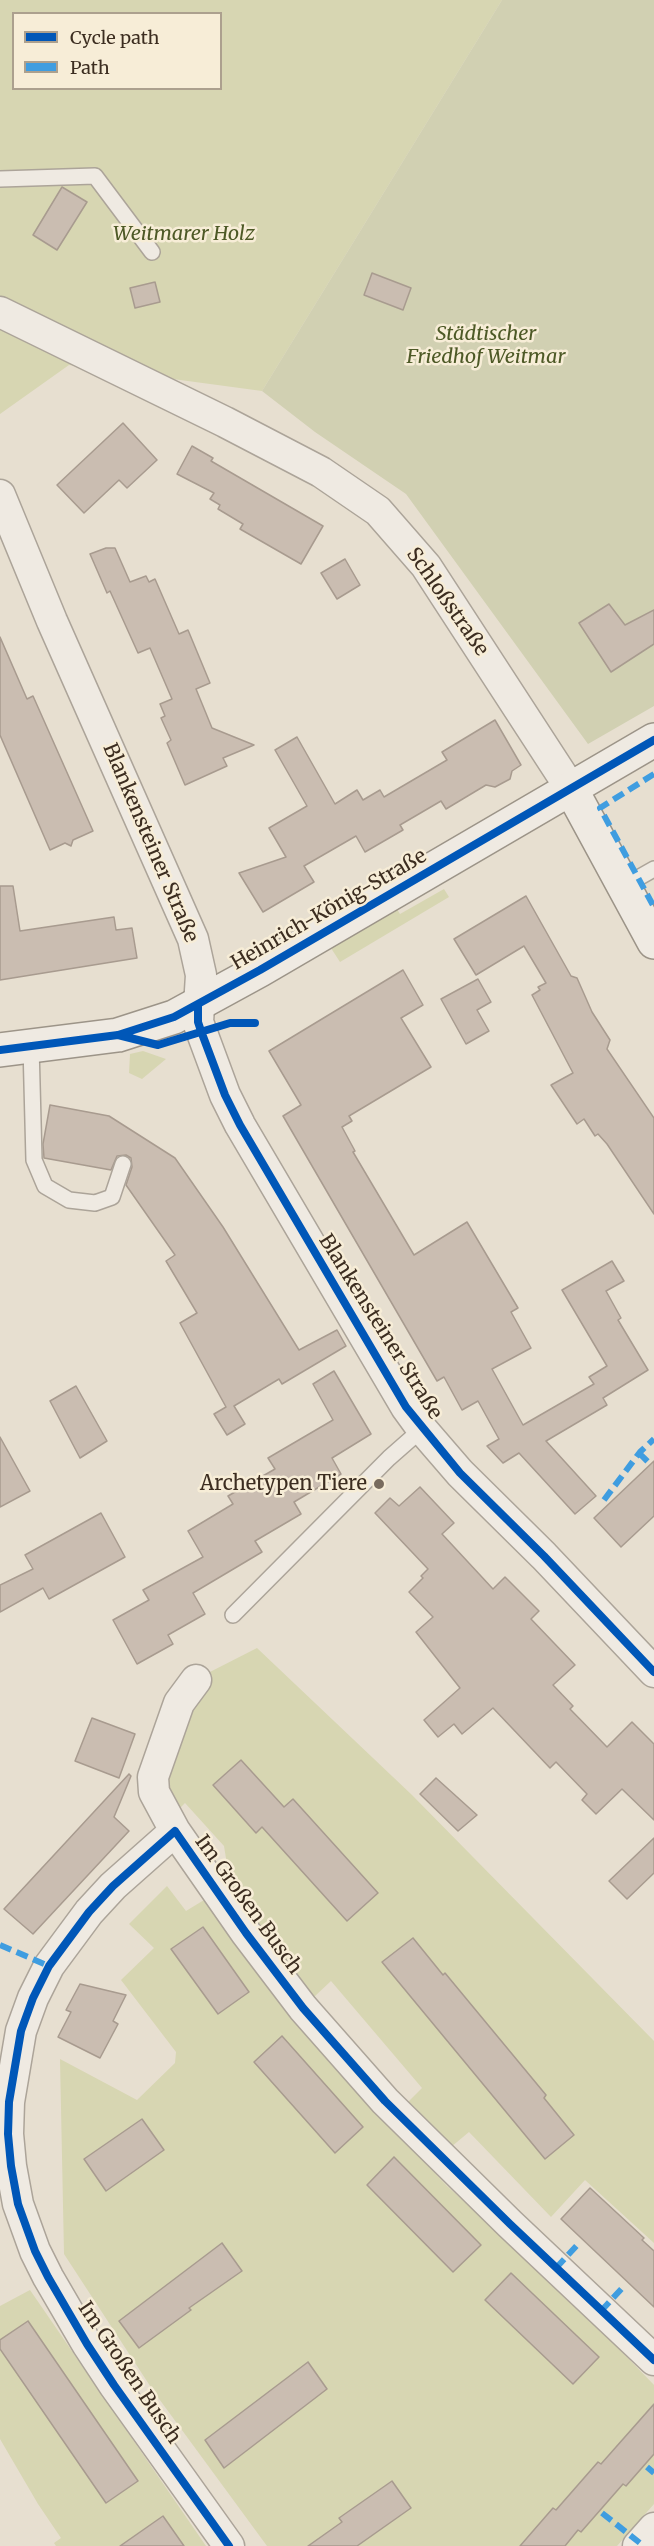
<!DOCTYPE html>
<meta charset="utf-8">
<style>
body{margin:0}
#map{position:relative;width:654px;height:2546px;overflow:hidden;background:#e7dfd0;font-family:Merriweather,serif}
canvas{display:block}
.legend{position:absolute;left:12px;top:12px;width:210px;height:78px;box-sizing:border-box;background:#f7edd7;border:2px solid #aca08e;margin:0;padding:8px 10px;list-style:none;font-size:18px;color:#3c2d20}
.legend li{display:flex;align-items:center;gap:12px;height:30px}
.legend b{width:30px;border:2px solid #aca08e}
</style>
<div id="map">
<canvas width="654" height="2546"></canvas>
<ul class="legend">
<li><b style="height:8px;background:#0057b8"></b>Cycle path</li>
<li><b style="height:8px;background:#3f9de0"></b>Path</li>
</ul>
</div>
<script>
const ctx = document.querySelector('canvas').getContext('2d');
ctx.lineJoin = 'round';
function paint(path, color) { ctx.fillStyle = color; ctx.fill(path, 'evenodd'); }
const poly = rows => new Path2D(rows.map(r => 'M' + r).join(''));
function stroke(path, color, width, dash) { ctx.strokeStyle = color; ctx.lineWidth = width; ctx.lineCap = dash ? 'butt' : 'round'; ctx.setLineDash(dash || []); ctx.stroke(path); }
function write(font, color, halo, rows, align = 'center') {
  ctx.font = font + ' Merriweather,serif'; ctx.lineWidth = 5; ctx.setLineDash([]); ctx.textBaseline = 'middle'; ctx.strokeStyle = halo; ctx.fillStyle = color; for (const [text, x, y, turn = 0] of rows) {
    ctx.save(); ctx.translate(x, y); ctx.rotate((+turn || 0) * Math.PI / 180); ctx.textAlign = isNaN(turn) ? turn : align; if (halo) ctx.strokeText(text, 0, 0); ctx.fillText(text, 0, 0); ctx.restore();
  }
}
paint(poly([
 [0,0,502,0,262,391,69,365,0,414],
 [14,14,220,14,220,88,14,88],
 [444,889,449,897,340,962,329,945,395,906,400,914],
 [143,1051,166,1059,142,1079,129,1073,130,1054],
 [257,1648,412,1795,654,2041,654,2243,585,2180,551,2217,469,2132,451,2147,408,2102,422,2088,331,1981,314,1997,231,1889,224,1846,185,1803,180,1808,166,1793,169,1764,204,1675],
 [167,1886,186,1911,204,1900,269,1989,340,2072,447,2186,562,2290,654,2385,654,2504,617,2546,267,2546,154,2392,64,2254,60,2059,137,2100,175,2063,176,2052,121,1980,154,1948,129,1924],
 [30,2290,206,2546,56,2546,54,2543,61,2538,38,2504,0,2439,0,2306]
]), '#d7d6b2');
paint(poly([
 [502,0,654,0,654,706,588,744,406,494,315,432,262,391]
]), '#d1d0b2');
const building = poly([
 [62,187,87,202,57,250,33,235,62,187],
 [372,273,411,288,403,310,364,295,372,273],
 [155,282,160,302,135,308,130,288,155,282],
 [123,423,157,460,127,488,119,480,84,513,57,485,123,423],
 [192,446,213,458,211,461,323,526,301,564,240,529,243,524,218,509,220,505,210,499,214,493,177,474,192,446],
 [106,548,115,548,130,582,146,576,149,582,155,579,179,634,188,630,210,683,196,689,212,728,254,745,223,758,227,766,185,785,167,743,171,740,161,718,165,716,160,704,172,699,150,648,138,653,110,591,107,593,90,554,106,548],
 [345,559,360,585,337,599,321,573,345,559],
 [609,604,625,625,654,610,654,644,611,672,579,623,609,604],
 [0,637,27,699,33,696,93,831,73,840,71,846,65,843,50,850,0,735,0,637],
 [495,720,521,765,512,771,510,779,495,787,486,785,446,809,441,801,400,825,403,830,365,852,356,836,304,866,314,882,263,912,239,873,286,857,269,828,307,806,275,750,297,737,335,804,357,790,363,800,380,790,384,797,447,760,442,752,495,720],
 [0,886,13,886,20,931,114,917,116,930,132,928,137,958,0,980,0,886],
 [526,896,571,976,577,978,592,1012,610,1040,607,1049,654,1118,654,1214,607,1144,598,1134,595,1136,584,1119,577,1124,551,1085,573,1073,532,995,540,990,538,987,546,983,524,946,476,975,454,939,526,896],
 [403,970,423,1005,401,1018,431,1067,349,1116,352,1121,342,1127,355,1151,353,1152,414,1255,467,1222,518,1308,511,1312,531,1348,492,1369,523,1425,594,1384,589,1377,607,1366,562,1290,612,1261,624,1281,606,1291,621,1318,618,1320,648,1370,603,1398,607,1405,546,1441,596,1496,575,1514,519,1453,503,1463,487,1446,499,1439,478,1401,462,1410,444,1377,437,1381,283,1116,301,1105,269,1051,403,970],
 [478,979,491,1002,477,1010,489,1031,466,1044,441,999,478,979],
 [50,1105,109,1116,175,1158,223,1227,299,1350,337,1330,346,1346,282,1384,279,1379,234,1406,245,1424,227,1435,214,1414,226,1407,180,1323,197,1313,166,1261,175,1255,126,1185,132,1167,131,1158,126,1155,117,1156,111,1170,44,1158,43,1144,50,1105],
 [334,1371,371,1434,332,1458,341,1474,294,1502,301,1514,255,1541,262,1552,193,1593,205,1614,168,1635,173,1644,137,1664,113,1620,149,1600,143,1590,203,1557,188,1531,233,1504,228,1496,275,1469,268,1458,333,1420,313,1384,334,1371],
 [76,1386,107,1441,80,1458,50,1401,76,1386],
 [0,1437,30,1491,0,1507,0,1437],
 [654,1461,654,1516,621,1547,594,1518,654,1461],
 [420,1487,454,1523,442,1534,493,1589,505,1577,539,1611,531,1619,575,1665,553,1685,573,1706,570,1709,607,1747,632,1722,654,1744,654,1820,622,1789,596,1814,582,1800,587,1794,556,1762,550,1768,493,1708,462,1734,454,1724,438,1737,424,1720,460,1688,416,1632,433,1617,409,1592,423,1578,421,1576,428,1569,375,1513,390,1498,399,1506,420,1487],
 [101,1513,125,1557,49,1599,43,1588,0,1612,0,1585,33,1569,25,1555,101,1513],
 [92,1718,135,1734,119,1778,75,1761,92,1718],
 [241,1760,284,1807,293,1799,378,1893,347,1921,262,1827,256,1833,213,1785,241,1760],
 [129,1774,131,1776,114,1817,129,1831,33,1934,4,1909,129,1774],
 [436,1778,477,1815,458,1831,420,1794,436,1778],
 [654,1838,654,1873,627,1899,609,1881,654,1838],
 [203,1927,249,1992,218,2014,171,1949,203,1927],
 [413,1938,443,1975,445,1973,546,2095,544,2098,574,2135,545,2159,382,1962,413,1938],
 [80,1984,126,1995,113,2021,118,2024,100,2058,58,2037,71,2012,66,2010,80,1984],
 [282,2036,363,2127,335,2153,254,2062,282,2036],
 [142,2119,164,2150,106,2191,84,2159,142,2119],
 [394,2157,481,2245,453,2272,367,2185,394,2157],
 [590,2188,644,2238,642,2240,654,2251,654,2307,561,2219,590,2188],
 [222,2243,242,2271,189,2308,191,2310,139,2348,119,2321,222,2243],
 [511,2273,599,2357,573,2384,485,2300,511,2273],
 [28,2321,138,2481,106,2503,0,2349,0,2340,28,2321],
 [308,2362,327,2389,224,2468,205,2440,308,2362],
 [654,2404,654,2454,626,2486,623,2484,581,2532,578,2530,565,2546,520,2546,553,2508,556,2510,598,2462,601,2464,654,2404],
 [392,2481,411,2508,357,2546,308,2546,342,2522,339,2518,392,2481],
 [163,2516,184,2546,120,2546,163,2516]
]);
paint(building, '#cabdb1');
stroke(building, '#a89b8f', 1.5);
const service = poly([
 [0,179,95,176,152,252],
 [624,886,654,869],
 [31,1046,34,1160,45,1186,69,1200,95,1203,112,1197,123,1164],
 [233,1615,389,1458,422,1429]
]);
const minor = poly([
 [0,312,225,422,321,472,378,511,426,566,571,789],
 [0,495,52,621,193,939,201,975,198,1022,225,1095,240,1125,406,1407,422,1429,460,1473,544,1556,654,1672],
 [175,1831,154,1792,153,1777,179,1703,196,1680],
 [229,2546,114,2385,87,2344,48,2277,35,2251,18,2204,11,2166,8,2134,9,2102,21,2031,33,1998,49,1966,89,1912,113,1886,175,1831,246,1933,303,2008,385,2101,510,2224,654,2360],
 [638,2546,654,2528]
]);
const secondary = poly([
 [571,789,654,942],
 [0,1050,118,1035,174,1017,260,970,654,740]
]);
stroke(service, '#aca499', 18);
stroke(minor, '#aca499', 33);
stroke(secondary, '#9c9488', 36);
stroke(service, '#efeae2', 15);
stroke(minor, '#efeae2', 30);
stroke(secondary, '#efeae2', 33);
stroke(poly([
 [654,774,600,808,654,907],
 [639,1453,649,1463],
 [604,1500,640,1452,654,1439],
 [0,1945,49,1966],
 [556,2268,580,2242],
 [601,2311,625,2285],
 [647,2467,654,2473],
 [602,2513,640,2543]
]), '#3f9de0', 6, [12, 6]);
stroke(poly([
 [198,1005,198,1022,201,1031,225,1095,240,1125,406,1407,460,1473,544,1556,654,1672],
 [118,1035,158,1045,230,1023,255,1023],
 [0,1050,118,1035,174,1017,260,970,654,740],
 [229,2546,114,2385,87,2344,48,2277,35,2251,18,2204,11,2166,8,2134,9,2102,21,2031,33,1998,49,1966,89,1912,113,1886,175,1831,246,1933,303,2008,385,2101,510,2224,654,2360]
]), '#0057b8', 8);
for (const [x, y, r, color] of [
 [379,1484,6,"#786b5e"]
]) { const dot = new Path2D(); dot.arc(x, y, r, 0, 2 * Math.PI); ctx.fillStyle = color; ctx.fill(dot); stroke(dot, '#f7edd7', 2); }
write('italic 20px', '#4d5926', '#f7edd7', [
 ["Weitmarer Holz",184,234],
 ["Städtischer",486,334],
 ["Friedhof Weitmar",486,357]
]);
write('20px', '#3c2d20', '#f7edd7', [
 ["Schloßstraße",447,602,55],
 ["Blankensteiner Straße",150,843,67],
 ["Heinrich-König-Straße",329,910,-30],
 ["Blankensteiner Straße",380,1327,58],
 ["Im Großen Busch",248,1905,54],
 ["Im Großen Busch",129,2373,56]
]);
write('20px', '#3c2d20', '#f7edd7', [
 ["Archetypen Tiere",367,1484]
], 'right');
</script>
